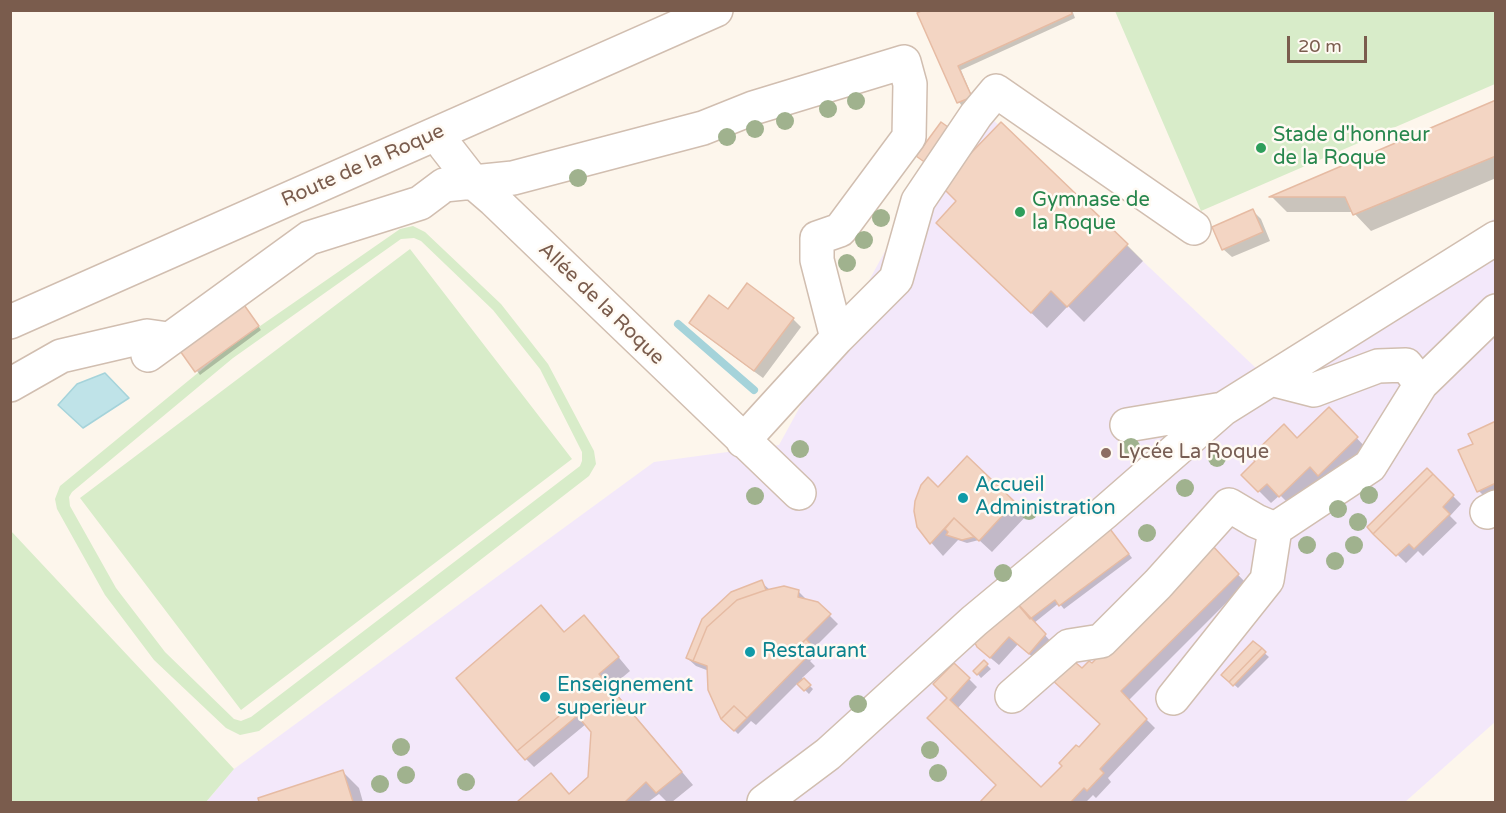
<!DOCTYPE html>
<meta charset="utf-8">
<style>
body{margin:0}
#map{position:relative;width:1506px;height:813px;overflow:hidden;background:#fdf6ec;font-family:"Varela Round",sans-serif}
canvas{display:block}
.frame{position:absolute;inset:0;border:12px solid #7a5c4d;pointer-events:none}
.scale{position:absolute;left:1287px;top:36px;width:80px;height:27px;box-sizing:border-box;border:3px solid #7a5c4d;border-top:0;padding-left:8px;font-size:18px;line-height:21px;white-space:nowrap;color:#7a5c4d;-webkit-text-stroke:4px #fffaf3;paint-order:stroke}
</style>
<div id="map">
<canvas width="1506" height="813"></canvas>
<div class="frame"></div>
<div class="scale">20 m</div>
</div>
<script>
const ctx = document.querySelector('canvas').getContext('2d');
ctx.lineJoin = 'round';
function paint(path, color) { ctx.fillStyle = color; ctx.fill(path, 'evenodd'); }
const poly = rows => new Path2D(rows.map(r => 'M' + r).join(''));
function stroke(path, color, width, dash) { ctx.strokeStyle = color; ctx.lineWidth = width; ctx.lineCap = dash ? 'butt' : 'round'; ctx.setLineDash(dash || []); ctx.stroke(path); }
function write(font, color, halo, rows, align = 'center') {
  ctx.font = font + ' "Varela Round",sans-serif'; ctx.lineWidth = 5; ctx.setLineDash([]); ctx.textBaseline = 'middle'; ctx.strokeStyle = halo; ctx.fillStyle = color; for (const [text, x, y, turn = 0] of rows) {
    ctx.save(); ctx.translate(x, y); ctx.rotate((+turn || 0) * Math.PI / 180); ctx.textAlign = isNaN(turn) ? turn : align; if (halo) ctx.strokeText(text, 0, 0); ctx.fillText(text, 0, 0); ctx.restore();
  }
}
paint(poly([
 [989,116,1257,369,1495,218,1495,722,1405,802,206,802,234,769,654,462,779,445,924,180]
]), '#f3e8fa');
paint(poly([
 [1115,11,1495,11,1495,84,1201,211],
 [413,226,425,232,501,304,548,364,594,451,596,464,589,476,259,731,240,735,226,728,154,660,105,595,57,509,55,499,60,486,227,349,400,229],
 [414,238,421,241,493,310,540,369,582,452,582,461,580,466,251,717,241,721,234,719,165,652,116,588,70,506,69,497,72,492,233,358,401,239],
 [410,249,572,459,241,710,80,498],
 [11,531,234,769,206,802,11,802]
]), '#d8ecc9');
const water = poly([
 [105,373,129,398,83,428,58,405,77,384,105,373]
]);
paint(water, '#bfe3e8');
stroke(water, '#a5d3da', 1.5);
paint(poly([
 [926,10,1072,10,1075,18,961,70,974,101,962,106,959,102],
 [1496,102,1496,178,1371,231,1353,212,1287,212,1272,197],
 [1253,211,1261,219,1270,241,1232,257,1223,249],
 [954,238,1127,245,1143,261,1084,322,1068,306,1047,328],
 [245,308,261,330,200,375,197,371],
 [728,312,793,319,801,327,763,378,699,331,691,323],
 [1329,409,1369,451,1293,508,1280,495,1271,503,1243,475,1297,440],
 [1496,423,1496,501,1491,503,1479,491,1474,444],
 [967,459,1027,515,992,552,979,540,967,543,958,540,943,556,921,531,938,489],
 [1427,470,1461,504,1450,516,1457,523,1423,556,1418,551,1406,563,1369,527],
 [1114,534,1132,558,1064,609,1059,603,1034,623,1053,644,1038,662,1018,644,999,665,987,655],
 [1210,546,1246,583,1128,701,1155,728,1108,778,1111,782,1096,798,1093,795,1086,802,982,802,998,785,929,718,969,679,977,687,957,709,1041,789,1102,725,1083,670,1092,665],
 [761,582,770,590,798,591,807,600,817,603,838,624,813,649,818,654,810,661,815,666,802,678,813,689,809,694,798,683,756,725,751,721,738,734,722,718,709,671,696,666,687,658],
 [541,607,565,633,596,630,630,671,611,687,693,785,672,802,667,802,659,794,648,802,521,802,520,801,551,775,570,795,590,778,592,731,586,724,534,767,526,759],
 [1253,643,1269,657,1238,688,1223,675],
 [984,662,991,669,981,678,975,671],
 [343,772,359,788,363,802,261,802,260,799]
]), '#0003');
stroke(poly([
 [678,324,754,390]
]), '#a5d3da', 8);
const building = poly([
 [923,10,1071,10,1072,14,958,66,972,97,957,103,917,13,923,10],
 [1496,100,1496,156,1353,215,1345,197,1269,197,1496,100],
 [941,122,955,132,930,166,916,156,941,122],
 [1001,122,1128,244,1067,307,1051,291,1031,313,936,223,956,201,940,185,1001,122],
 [1253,209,1263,232,1222,250,1212,227,1253,209],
 [747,283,794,318,754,371,689,323,709,295,728,309,747,283],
 [242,302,259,326,195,372,178,348,242,302],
 [1329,407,1358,437,1318,476,1310,467,1279,497,1267,484,1258,492,1241,475,1255,461,1251,456,1284,424,1297,438,1329,407],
 [1496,421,1496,483,1477,492,1458,450,1473,444,1468,434,1496,421],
 [967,456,1015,502,979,541,954,518,930,544,917,527,914,511,915,501,921,485,928,477,938,487,967,456],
 [1427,468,1433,474,1373,534,1367,527,1427,468],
 [1433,474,1454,495,1443,507,1450,514,1414,549,1409,544,1396,556,1373,534,1433,474],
 [954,518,974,537,962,540,946,535,948,532,945,529,954,518],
 [1110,529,1129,554,1059,606,1055,600,1030,619,1015,601,1110,529],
 [1210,543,1239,574,1121,691,1147,719,1100,769,1104,773,1087,791,1084,788,1071,802,980,802,996,785,927,718,947,698,933,684,954,663,970,678,950,700,1041,787,1062,766,1059,763,1076,745,1079,747,1100,724,1050,678,1070,658,1082,668,1089,661,1092,663,1210,543],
 [762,580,766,590,737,600,707,627,693,661,686,658,702,619,731,592,762,580],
 [784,586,799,590,798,597,818,602,831,614,798,647,808,656,747,718,734,706,721,719,708,690,707,666,693,661,707,627,737,600,766,590,784,586],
 [1015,601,1046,634,1029,654,1009,637,990,658,977,647,974,641,1015,601],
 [541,605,564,632,584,615,619,657,599,674,682,772,656,793,646,782,625,802,519,802,518,801,551,773,569,794,588,777,591,732,570,707,517,751,456,678,541,605],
 [806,639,815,649,808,656,798,647,806,639],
 [1253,641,1262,648,1229,682,1221,675,1253,641],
 [1262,648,1266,652,1233,686,1229,682,1262,648],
 [984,660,988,664,977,675,973,671,984,660],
 [804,678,811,685,804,691,797,684,804,678],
 [734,706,747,718,734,731,721,719,734,706],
 [570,707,577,716,525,760,517,751,570,707],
 [343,770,353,802,259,802,258,798,343,770]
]);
paint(building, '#f3d5c3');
stroke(building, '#e6bba3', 1.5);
const minor = poly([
 [438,133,445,146,473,182,494,200,799,493],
 [10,322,716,10],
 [837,338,896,279,918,201,976,115,996,91,1194,228],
 [148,355,309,238,420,203,444,185,513,178,703,128,753,108,904,62,910,84,909,137,840,230,817,238,817,260,837,338,743,441],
 [1271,379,1314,390,1378,366,1406,365,1421,384],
 [10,385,61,356,147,336,168,339],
 [1127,425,1223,409],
 [1487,512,1496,507],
 [1012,696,1069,646,1101,641,1158,584,1229,505,1256,521,1275,529,1370,466,1421,384,1496,311],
 [1173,698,1267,580,1275,529],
 [764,802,828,754,974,621,1104,513,1223,409,1496,238]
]);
stroke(minor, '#d1beb0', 36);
stroke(minor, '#fff', 33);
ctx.fillStyle = '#a0b28e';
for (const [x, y] of [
 [856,101],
 [828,109],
 [785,121],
 [755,129],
 [727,137],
 [578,178],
 [881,218],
 [864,240],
 [847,263],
 [1131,447],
 [800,449],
 [1217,458],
 [1185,488],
 [1369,495],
 [755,496],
 [1338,509],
 [1029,511],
 [1358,522],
 [1147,533],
 [1307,545],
 [1354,545],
 [1335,561],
 [1003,573],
 [858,704],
 [401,747],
 [930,750],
 [938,773],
 [406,775],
 [466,782],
 [380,784]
]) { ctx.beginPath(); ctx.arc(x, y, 9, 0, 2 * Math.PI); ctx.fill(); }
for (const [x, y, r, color] of [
 [1261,148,6,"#2e9e5b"],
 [1020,212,6,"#2e9e5b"],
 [1106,453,6,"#8d6e63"],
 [963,498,6,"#0f9aa8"],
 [750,652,6,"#0f9aa8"],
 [545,697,6,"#0f9aa8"]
]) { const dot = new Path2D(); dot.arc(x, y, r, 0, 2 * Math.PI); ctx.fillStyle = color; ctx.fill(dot); stroke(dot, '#fffaf3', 2); }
write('20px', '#27864d', '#fffaf3', [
 ["Stade d'honneur",1273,136],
 ["de la Roque",1273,159],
 ["Gymnase de",1032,201],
 ["la Roque",1032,224]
], 'left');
write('20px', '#7a5c4d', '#fffaf3', [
 ["Route de la Roque",363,166,-24],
 ["Allée de la Roque",601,304,44]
]);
write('20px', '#785e54', '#fffaf3', [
 ["Lycée La Roque",1118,453]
], 'left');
write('20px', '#0d838f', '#fffaf3', [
 ["Accueil",975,486],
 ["Administration",975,509],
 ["Restaurant",762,652],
 ["Enseignement",557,686],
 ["superieur",557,709]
], 'left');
</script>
